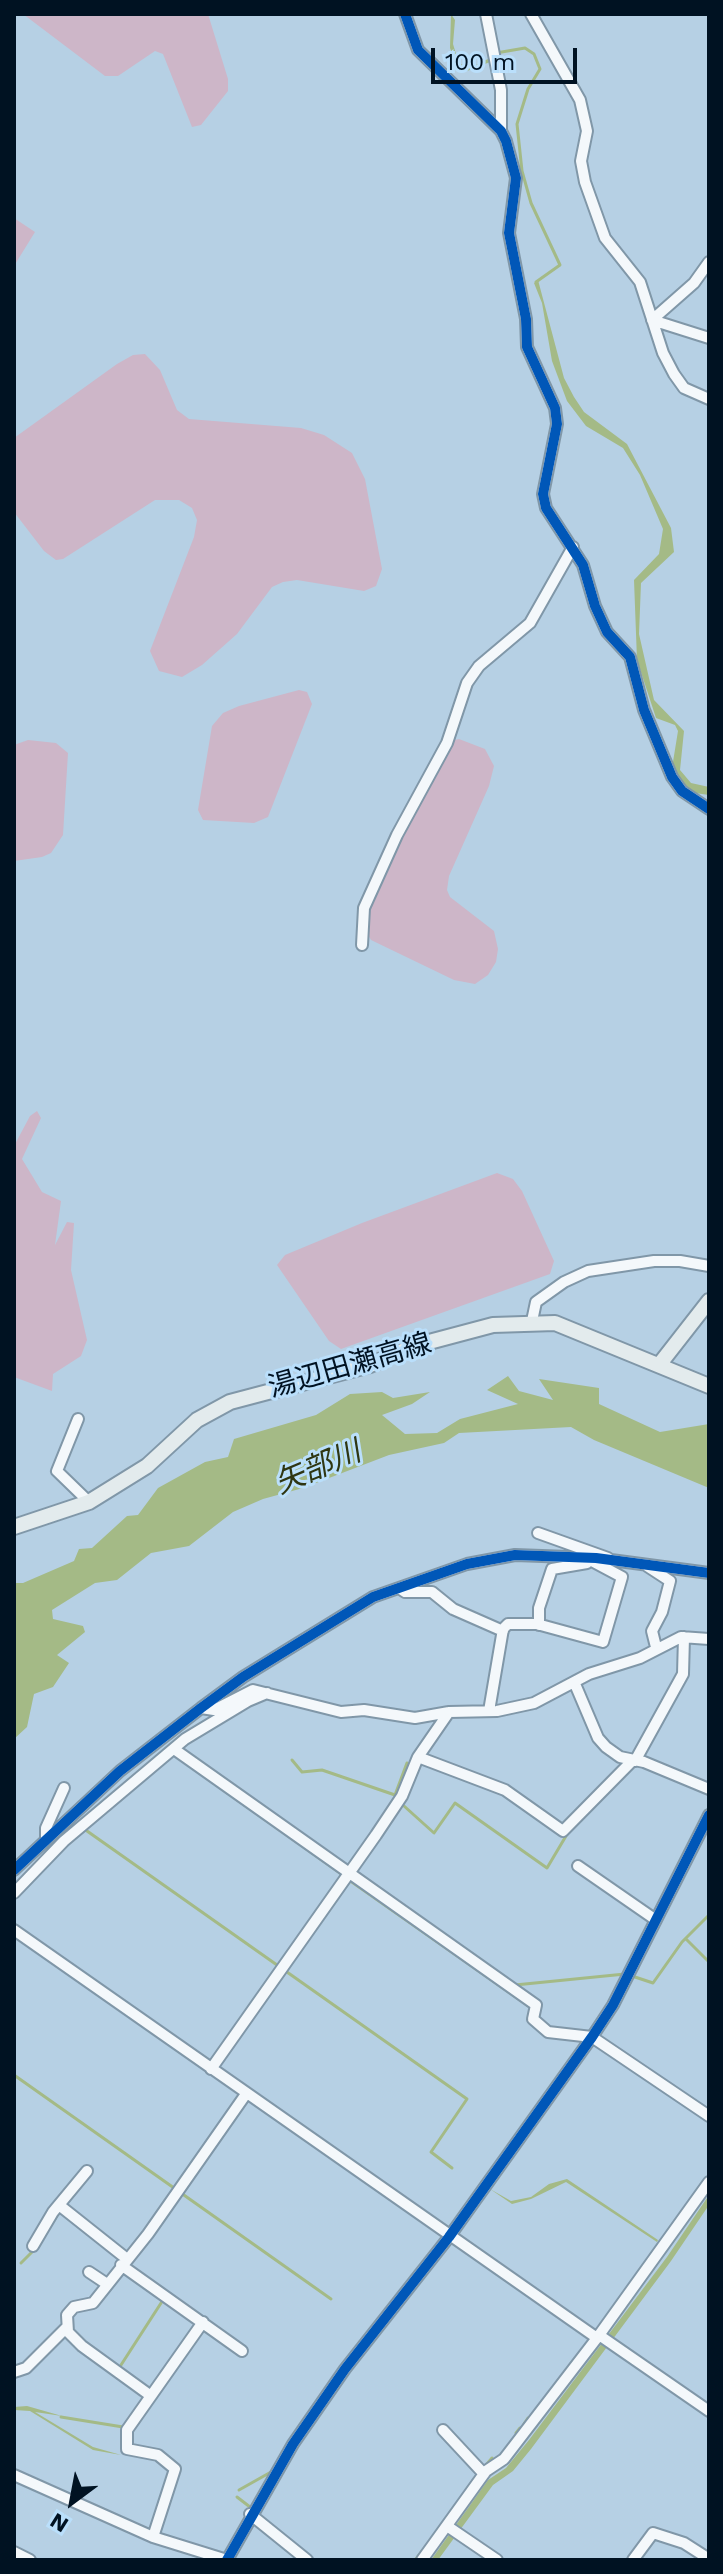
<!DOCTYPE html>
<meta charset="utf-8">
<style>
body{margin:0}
#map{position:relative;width:723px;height:2574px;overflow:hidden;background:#b6d0e4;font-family:"Work Sans",sans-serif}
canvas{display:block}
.frame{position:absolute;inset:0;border:16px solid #001222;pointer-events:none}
.north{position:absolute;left:32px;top:2462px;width:80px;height:80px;-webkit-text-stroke:6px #badffb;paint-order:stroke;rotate:212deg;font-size:22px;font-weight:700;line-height:32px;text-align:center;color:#001222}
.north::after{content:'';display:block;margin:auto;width:28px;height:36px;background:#001222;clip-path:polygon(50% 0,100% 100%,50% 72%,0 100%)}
.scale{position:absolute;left:431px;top:48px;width:146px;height:36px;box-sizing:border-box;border:4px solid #001222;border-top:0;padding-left:10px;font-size:24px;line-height:28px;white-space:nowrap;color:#001222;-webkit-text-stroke:6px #badffb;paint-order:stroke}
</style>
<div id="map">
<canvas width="723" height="2574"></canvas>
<div class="frame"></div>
<div class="north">N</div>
<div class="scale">100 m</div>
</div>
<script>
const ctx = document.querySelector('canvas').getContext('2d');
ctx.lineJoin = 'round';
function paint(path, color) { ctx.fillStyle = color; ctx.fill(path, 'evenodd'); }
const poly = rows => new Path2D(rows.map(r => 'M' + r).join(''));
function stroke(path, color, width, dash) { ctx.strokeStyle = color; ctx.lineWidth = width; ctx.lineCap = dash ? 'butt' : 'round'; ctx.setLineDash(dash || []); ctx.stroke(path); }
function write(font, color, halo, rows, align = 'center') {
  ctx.font = font + ' "Work Sans","Noto Sans JP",sans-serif'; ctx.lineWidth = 6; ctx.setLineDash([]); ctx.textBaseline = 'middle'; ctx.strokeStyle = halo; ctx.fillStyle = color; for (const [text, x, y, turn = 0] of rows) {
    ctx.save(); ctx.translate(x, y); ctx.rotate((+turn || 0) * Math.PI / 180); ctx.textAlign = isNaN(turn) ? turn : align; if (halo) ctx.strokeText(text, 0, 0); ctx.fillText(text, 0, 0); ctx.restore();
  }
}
paint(poly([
 [23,14,208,14,228,79,228,91,201,125,192,127,163,54,155,51,118,76,105,76],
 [14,218,35,232,14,266],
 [145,354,160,370,177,410,189,419,301,428,324,435,352,453,365,479,382,569,376,586,364,591,297,580,283,582,272,587,237,634,202,665,182,677,159,671,150,651,194,537,197,520,192,508,179,500,155,500,63,559,56,560,44,551,14,512,14,438,117,364,133,355],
 [299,690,307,692,312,704,268,817,254,823,203,820,198,810,212,726,223,713,239,706],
 [459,739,485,749,494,766,489,786,449,876,447,890,450,897,494,931,498,949,496,962,488,975,475,984,454,980,371,940,358,918,450,741],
 [28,740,56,743,68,753,63,835,51,853,42,857,14,861,14,745],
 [37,1111,41,1118,22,1159,42,1192,61,1201,55,1245,67,1222,74,1223,71,1270,87,1340,81,1356,53,1374,52,1391,14,1377,14,1146,30,1116],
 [497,1173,513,1179,522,1191,554,1261,550,1274,341,1349,329,1341,277,1265,285,1255,362,1223]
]), '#cdb6c8');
paint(poly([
 [451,14,455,20,453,44,459,64,474,66,490,58,490,62,467,71,458,68,450,48],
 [538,280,564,378,574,397,584,412,627,444,671,528,674,552,641,583,639,634,654,700,684,731,680,770,691,783,709,787,709,795,695,793,680,783,672,768,678,731,675,725,656,718,637,660,634,580,659,554,663,529,640,475,623,448,586,426,567,401,552,361,542,303,534,283],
 [508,1376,519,1391,553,1400,539,1379,599,1388,599,1404,660,1432,709,1424,709,1488,594,1440,571,1427,459,1433,444,1443,389,1455,303,1488,263,1499,233,1512,189,1546,151,1553,117,1580,95,1583,52,1610,53,1619,83,1626,85,1632,57,1655,69,1663,53,1687,34,1694,27,1727,14,1739,14,1583,23,1583,74,1561,79,1549,92,1548,127,1516,138,1515,158,1488,205,1462,228,1457,234,1439,316,1415,350,1394,382,1392,393,1398,430,1392,412,1404,382,1415,405,1434,437,1433,460,1419,518,1404,487,1390],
 [567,2179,658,2240,657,2242,566,2182,531,2199,512,2204,490,2189,511,2201,531,2197,549,2184],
 [709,2195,709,2205,671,2261,531,2449,513,2471,493,2485,438,2560,431,2560,488,2480,506,2468,529,2440,667,2257],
 [27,2406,62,2416,35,2412,93,2447,121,2455,93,2450,30,2411,14,2410,14,2407]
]), '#a4ba86');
stroke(poly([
 [496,53,525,48,534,54,540,69,528,89,517,124,522,171,531,203,560,265,536,282],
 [292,1760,302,1772,322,1770,395,1795,407,1763],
 [205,1777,343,1875],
 [404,1806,434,1833,455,1803,547,1868,566,1836],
 [87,1831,467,2099,431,2152,452,2168],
 [349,1880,530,2007],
 [686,1939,709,1962],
 [632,1976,653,1983,682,1942,709,1915],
 [515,1985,625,1974],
 [14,2075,174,2188],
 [181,2193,331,2299],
 [51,2225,60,2211],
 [21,2263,37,2247],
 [121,2365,163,2300],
 [61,2417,123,2427],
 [524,2424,528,2418],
 [516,2433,520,2428],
 [486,2465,492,2458],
 [239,2490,271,2472],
 [237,2497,250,2507],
 [416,2559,431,2540]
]), '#a4ba86', 3);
const street = poly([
 [405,14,418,50,501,131,506,141,516,178,509,233,526,319,527,347,555,408,557,424,543,494,546,508,583,565,595,606,607,632,630,657,644,710,672,777,682,791,709,809],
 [486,14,501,90,501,131],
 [531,14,580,100,587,131,581,161,585,182,605,238,640,282,663,353,674,374,684,388,709,399],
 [652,320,694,283,709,262],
 [652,320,709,338],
 [362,945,364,908,397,835,447,743,467,683,479,666,530,623,573,547],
 [532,1321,536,1302,564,1282,588,1271,654,1261,680,1261,709,1266],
 [78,1419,57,1471,89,1502],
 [538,1533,608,1558],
 [647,1566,670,1581,662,1612,652,1631,656,1647],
 [399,1588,405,1592,432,1592,453,1609,503,1631],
 [539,1625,539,1608,552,1569,587,1563],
 [575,1684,598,1738,606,1747,620,1757,644,1762,709,1789],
 [201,1708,214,1710,253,1690,341,1712,364,1710,415,1718,449,1712,497,1711,534,1703,589,1674,640,1658,681,1637,709,1639],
 [489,1711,503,1629,508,1624,537,1624,603,1642,622,1577,592,1561],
 [174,1749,536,2005,533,2019,548,2032,592,2037,709,2116],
 [418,1757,505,1790,563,1831,633,1760],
 [635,1761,683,1674,684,1637],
 [46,1838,46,1828,64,1788],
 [578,1866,656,1920],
 [14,1870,120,1771,201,1708,243,1677,373,1597,467,1564,515,1555,596,1558,709,1573],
 [14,1893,64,1841,185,1739,248,1701,267,1693],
 [14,1930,597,2338],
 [211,2069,376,1835,402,1796,418,1757,449,1712],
 [59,2205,127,2259],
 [33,2246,53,2212,87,2171],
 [121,2265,242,2351],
 [89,2272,107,2284],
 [599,2335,709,2411],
 [14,2372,26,2368,66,2328],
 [151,2396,82,2346,68,2332,67,2315,74,2307,93,2303,148,2234,246,2094],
 [443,2430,484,2474],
 [14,2475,153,2537,227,2560],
 [250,2514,307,2560],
 [447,2526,497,2560],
 [153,2537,175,2469,158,2455,127,2449,127,2430,203,2322],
 [14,2552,30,2560],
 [227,2560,293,2444,345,2369,449,2237,592,2037,613,2005,709,1815],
 [422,2560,486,2471,504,2459,597,2338,709,2182],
 [633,2560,653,2533,684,2543,709,2559]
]);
const secondary = poly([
 [659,1365,709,1301],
 [14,1527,89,1502,147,1466,197,1420,230,1402,370,1365,414,1346,493,1325,555,1323,709,1386]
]);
stroke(street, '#8097a8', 14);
stroke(secondary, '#8097a8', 18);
stroke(street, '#f4f8fb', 10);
stroke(secondary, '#e3ebed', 14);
stroke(poly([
 [405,14,418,50,501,131,506,141,516,178,509,233,526,319,527,347,555,408,557,424,543,494,546,508,583,565,595,606,607,632,630,657,644,710,672,777,682,791,709,809],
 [14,1870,120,1771,201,1708,243,1677,373,1597,467,1564,515,1555,596,1558,709,1573],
 [227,2560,293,2444,345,2369,449,2237,592,2037,613,2005,709,1815]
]), '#0057b8', 10);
write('28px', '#001222', '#badffb', [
 ["湯辺田瀬高線",350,1366,-16]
]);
write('italic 30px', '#2e3612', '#badffb', [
 ["矢部川",318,1468,-23]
]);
</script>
